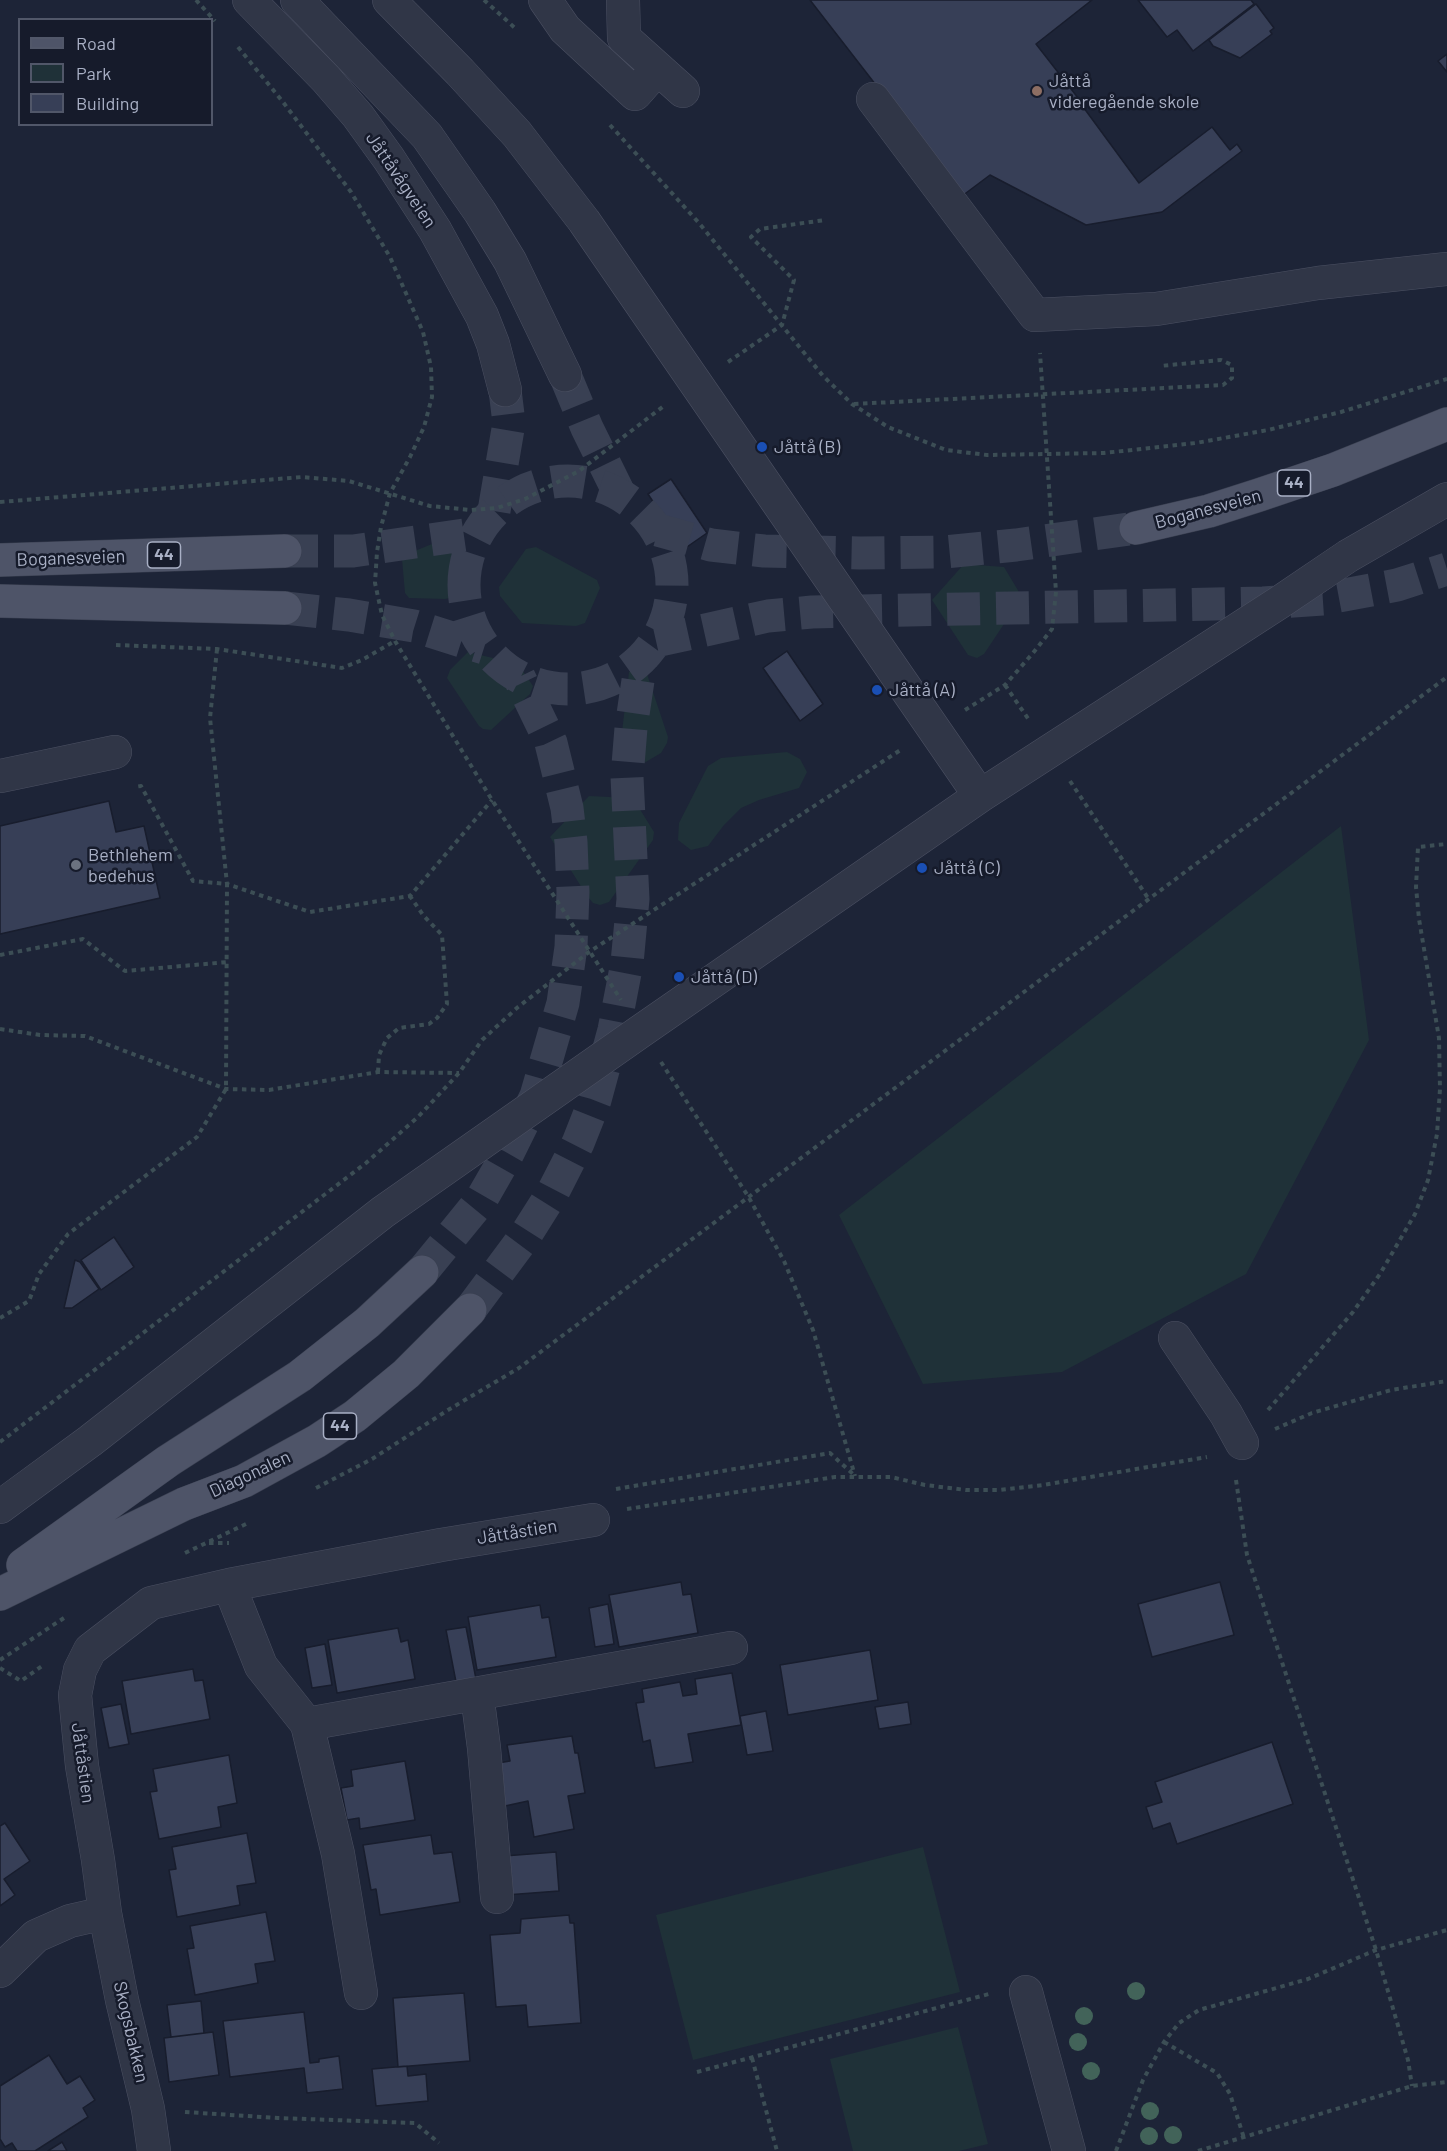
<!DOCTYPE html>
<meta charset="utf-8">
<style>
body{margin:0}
#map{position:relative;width:1447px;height:2151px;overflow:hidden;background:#1d2437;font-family:Barlow,sans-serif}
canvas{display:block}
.legend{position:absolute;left:18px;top:18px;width:195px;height:108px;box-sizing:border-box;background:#161b2b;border:2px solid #515769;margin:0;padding:8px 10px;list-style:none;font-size:18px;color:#a9b0c5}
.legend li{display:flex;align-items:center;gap:12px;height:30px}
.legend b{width:30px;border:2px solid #515769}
</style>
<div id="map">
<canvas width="1447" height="2151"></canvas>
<ul class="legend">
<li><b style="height:8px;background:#4e5468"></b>Road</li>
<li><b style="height:16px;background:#1f3138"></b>Park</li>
<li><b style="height:16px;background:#373f57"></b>Building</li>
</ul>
</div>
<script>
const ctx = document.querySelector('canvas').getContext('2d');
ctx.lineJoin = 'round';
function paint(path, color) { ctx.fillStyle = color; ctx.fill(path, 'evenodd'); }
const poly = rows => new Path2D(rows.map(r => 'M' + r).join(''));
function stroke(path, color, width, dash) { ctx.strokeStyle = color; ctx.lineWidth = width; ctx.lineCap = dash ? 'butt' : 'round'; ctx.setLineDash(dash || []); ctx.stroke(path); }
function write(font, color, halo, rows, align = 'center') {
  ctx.font = font + ' Barlow,sans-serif'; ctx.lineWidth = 5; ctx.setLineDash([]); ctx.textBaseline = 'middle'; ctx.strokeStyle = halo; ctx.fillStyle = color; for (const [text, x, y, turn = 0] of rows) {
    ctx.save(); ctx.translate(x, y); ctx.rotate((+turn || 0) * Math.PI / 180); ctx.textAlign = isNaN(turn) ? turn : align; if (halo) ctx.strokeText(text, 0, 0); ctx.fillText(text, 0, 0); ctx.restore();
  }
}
paint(poly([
 [432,544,464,553,467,559,455,591,450,598,445,599,409,598,405,593,402,559,405,555],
 [536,547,597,580,600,588,585,623,576,626,522,623,500,596,499,587,526,549],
 [964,564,1004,567,1022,597,984,654,977,658,968,655,932,600],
 [468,652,518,664,533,686,530,694,491,730,483,729,479,726,447,678,450,670],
 [645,668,668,737,667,743,661,753,644,763,626,758,620,749,629,672],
 [787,752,800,759,807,772,799,788,759,800,741,808,724,825,708,846,691,850,678,840,679,823,708,766,721,758],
 [589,796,630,798,636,803,654,832,653,840,609,902,600,905,593,903,587,896,550,837],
 [1341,826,1369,1040,1246,1274,1062,1372,923,1384,839,1215],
 [923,1847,960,1992,693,2060,656,1915],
 [958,2027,988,2144,959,2151,853,2151,830,2059]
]), '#1f3138');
const building = poly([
 [810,0,1092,0,1036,44,1082,103,1081,104,1139,183,1212,127,1230,150,1237,144,1242,151,1162,212,1086,225,990,175,962,196,810,0],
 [1138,0,1251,0,1254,4,1193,51,1177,30,1167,37,1138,0],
 [1256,4,1274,28,1270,31,1272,34,1240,58,1213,46,1209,40,1256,4],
 [1447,54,1447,72,1438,61,1447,54],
 [671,479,707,533,684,549,648,494,671,479],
 [787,651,823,704,800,721,763,668,787,651],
 [109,801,116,832,144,826,160,898,0,934,0,826,109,801],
 [114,1237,134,1267,101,1290,81,1260,114,1237],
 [75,1260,80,1262,99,1289,72,1308,64,1308,75,1260],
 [681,1582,683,1595,691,1594,698,1633,619,1647,609,1595,681,1582],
 [1220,1582,1234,1635,1152,1657,1138,1604,1220,1582],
 [608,1604,614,1644,595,1647,589,1608,608,1604],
 [540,1605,542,1618,549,1617,556,1657,477,1670,468,1617,540,1605],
 [466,1627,476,1679,456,1682,446,1630,466,1627],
 [398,1628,401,1642,408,1640,415,1679,337,1693,328,1640,398,1628],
 [325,1644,332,1685,312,1688,305,1648,325,1644],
 [870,1650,878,1700,788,1715,780,1665,870,1650],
 [193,1669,195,1681,203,1680,210,1719,131,1734,122,1681,193,1669],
 [732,1673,741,1725,688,1734,693,1762,655,1768,650,1740,643,1742,636,1703,644,1702,642,1689,680,1682,683,1696,697,1694,695,1679,732,1673],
 [908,1702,911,1724,879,1729,875,1707,908,1702],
 [121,1704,129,1744,109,1748,101,1708,121,1704],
 [766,1711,773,1751,747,1755,740,1716,766,1711],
 [572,1736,575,1753,578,1753,585,1793,568,1796,574,1829,534,1837,528,1801,505,1806,498,1763,510,1761,507,1745,572,1736],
 [1272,1742,1293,1804,1177,1844,1170,1823,1153,1829,1146,1807,1162,1802,1155,1782,1272,1742],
 [229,1755,237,1803,218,1807,221,1827,159,1839,150,1792,157,1791,153,1769,229,1755],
 [405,1761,415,1820,360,1829,359,1818,347,1820,341,1788,353,1786,351,1770,405,1761],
 [5,1823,30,1861,4,1879,15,1895,0,1906,0,1826,5,1823],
 [247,1833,256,1883,237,1886,240,1905,177,1917,169,1870,176,1869,172,1847,247,1833],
 [431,1835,434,1854,452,1852,460,1902,380,1915,376,1889,371,1890,363,1845,431,1835],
 [556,1852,559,1891,506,1895,504,1856,556,1852],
 [266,1912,275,1961,255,1964,258,1983,195,1995,187,1949,194,1948,190,1926,266,1912],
 [569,1915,570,1923,574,1923,581,2023,528,2027,526,2005,496,2007,490,1935,520,1933,521,1919,569,1915],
 [464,1993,470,2061,398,2067,393,1998,464,1993],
 [201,2001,204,2033,171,2037,167,2005,201,2001],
 [304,2012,310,2063,319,2062,319,2059,339,2056,343,2089,307,2093,304,2068,230,2077,223,2021,304,2012],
 [213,2032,219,2075,169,2082,164,2038,213,2032],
 [49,2055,67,2084,80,2076,95,2100,83,2108,88,2117,35,2151,17,2151,12,2143,5,2147,0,2139,0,2086,49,2055],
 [407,2066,408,2076,426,2074,428,2101,376,2106,372,2069,407,2066],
 [62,2142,67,2151,48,2151,62,2142]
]);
paint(building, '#373f57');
stroke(building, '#181d2d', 1.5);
stroke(poly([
 [565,375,587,428,619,493],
 [494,511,509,423,505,390]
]), '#394053', 33, [33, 16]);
stroke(poly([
 '464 585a104 104 0 1 1 208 0a104 104 0 1 1-208 0Z',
 [658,530,711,545,764,551,860,553,944,552,1016,545,1136,528],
 [285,551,353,551,478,533],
 [285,608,349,615,414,626,484,648],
 [656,641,768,616,812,612,1263,603,1323,599,1397,585,1447,569],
 [422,1272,481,1200,508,1153,536,1096,563,1003,571,947,573,892,571,842,567,808,551,743,519,677],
 [470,1310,525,1236,554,1190,578,1143,595,1100,614,1030,627,963,633,899,627,777,631,728,641,660]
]), '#394053', 33, [33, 16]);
const minor = poly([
 [249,0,326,79,358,116,389,159,435,230,482,316,493,344,505,390],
 [297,0,427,136,480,212,510,261,565,375],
 [389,0,460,72,517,134,584,221,980,796],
 [545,0,565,29,635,94,657,69],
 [623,0,624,38,683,91],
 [873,99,1035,315,1156,309,1318,283,1447,269],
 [0,776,115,752],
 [1175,1338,1226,1414,1242,1443],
 [0,1507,90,1441,383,1212,641,1031,980,796,1280,602,1348,556,1447,499],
 [229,1585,441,1545,593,1520],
 [477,1694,484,1748,497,1897],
 [307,1724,731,1648],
 [105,1913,122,2000,148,2109,154,2151],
 [0,1971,36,1936,70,1921,105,1913,98,1860,82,1766,75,1695,80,1670,90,1650,151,1603,229,1585,261,1666,307,1724,338,1854,361,1993],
 [1026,1992,1069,2151]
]);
const major = poly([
 [1136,528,1209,511,1259,495,1333,470,1447,424],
 [0,560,285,551],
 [0,601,285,608],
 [23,1565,168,1461,300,1376,367,1323,422,1272],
 [0,1594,184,1504,244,1481,317,1441,355,1416,406,1374,470,1310]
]);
stroke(minor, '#4b5062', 34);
stroke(major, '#393f50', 34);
stroke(poly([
 [196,0,215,21],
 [484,0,515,28],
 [238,47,283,102,351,192,390,257,423,332,431,367,432,397,424,427,410,457,390,493,381,527,377,552,375,583,382,615,395,641,492,800,621,1000],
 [610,125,699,223,823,376,852,404,888,427,946,450,987,455,1104,453,1196,443,1268,430,1341,412,1447,379],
 [728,362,782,325,794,280,751,237,760,229,825,220],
 [854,404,1223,385,1232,378,1232,365,1221,360,1160,366],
 [0,502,302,477,349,481,430,506,471,510,497,508,525,499,579,471,665,405],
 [116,645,217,649,342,668,362,660,395,641],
 [217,649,210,718,227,884,310,912,410,896,492,800],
 [1005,685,1029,720],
 [965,710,1005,685,1033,653,1052,629,1056,592,1040,353],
 [1070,781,1148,898],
 [0,955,83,939,125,971,228,962],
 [0,1029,40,1035,85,1036,226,1089,269,1090,378,1072,459,1073],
 [661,1062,748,1196,784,1261,813,1330,855,1476],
 [378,1072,379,1055,387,1038,399,1028,429,1024,437,1018,447,1004,442,935,423,915,410,896],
 [0,1318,29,1301,39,1274,68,1234,197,1137,226,1089,227,884,193,881,141,786,134,787],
 [1268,1410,1353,1312,1380,1274,1415,1214,1428,1180,1437,1134,1440,1089,1439,1038,1419,919,1416,887,1418,847,1447,844],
 [1275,1429,1312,1413,1391,1390,1447,1381],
 [0,1442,366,1163,418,1117,459,1073,482,1040,518,1007,589,952,902,749],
 [1236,1480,1247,1555,1376,1950,1408,2060,1412,2086],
 [316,1488,372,1459,448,1410,519,1368,1447,677],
 [616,1489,830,1453,854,1475],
 [627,1509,835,1477,891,1477,925,1485,966,1490,1000,1490,1043,1485,1207,1457],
 [209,1543,229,1543],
 [185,1553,246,1524],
 [0,1660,67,1616],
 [0,1668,21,1681,42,1666],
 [1164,2042,1217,2073,1230,2094,1244,2138],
 [752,2058,777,2151],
 [697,2072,989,1994],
 [185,2112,278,2118,415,2123,439,2143],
 [1116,2151,1143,2080,1164,2042,1179,2023,1199,2010,1308,1979,1376,1950,1447,1930],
 [1198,2151,1412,2086,1447,2082]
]), '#3c4e55', 4, [4.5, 4.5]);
stroke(minor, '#303647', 33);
stroke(major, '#4e5468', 33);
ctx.fillStyle = '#426359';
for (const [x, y] of [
 [1136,1991],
 [1084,2016],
 [1078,2042],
 [1091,2071],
 [1150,2111],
 [1173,2135],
 [1149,2136]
]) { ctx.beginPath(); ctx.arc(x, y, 9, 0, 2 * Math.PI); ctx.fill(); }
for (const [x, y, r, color] of [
 [1037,91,6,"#8d6e63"],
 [762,447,6,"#1a4fb4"],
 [877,690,6,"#1a4fb4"],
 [76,865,6,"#6b7280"],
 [922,868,6,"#1a4fb4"],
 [679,977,6,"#1a4fb4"]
]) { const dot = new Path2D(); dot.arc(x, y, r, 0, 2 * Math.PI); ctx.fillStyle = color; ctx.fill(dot); stroke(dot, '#161b2b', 2); }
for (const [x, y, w] of [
 [1294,483,33],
 [164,555,33],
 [340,1426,33]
]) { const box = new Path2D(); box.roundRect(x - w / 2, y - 13, w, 26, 4.5); ctx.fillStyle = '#161b2b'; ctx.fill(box); stroke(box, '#a9b0c5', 1.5); }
write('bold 16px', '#a9b0c5', null, [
 ["44",1294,483],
 ["44",164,555],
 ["44",340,1426]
]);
write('18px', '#a9b0c5', '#161b2b', [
 ["Jåttå",1049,81],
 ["videregående skole",1049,102],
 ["Jåttå (B)",774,447],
 ["Jåttå (A)",889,690],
 ["Bethlehem",88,855],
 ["bedehus",88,876],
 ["Jåttå (C)",934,868],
 ["Jåttå (D)",691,977]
], 'left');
write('18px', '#a9b0c5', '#161b2b', [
 ["Jåttåvågveien",401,180,56],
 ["Boganesveien",1208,509,-15],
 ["Boganesveien",71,558,-2],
 ["Diagonalen",250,1474,-25],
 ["Jåttåstien",517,1532,-9],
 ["Jåttåstien",83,1763,82],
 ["Skogsbakken",131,2032,77]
]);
</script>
